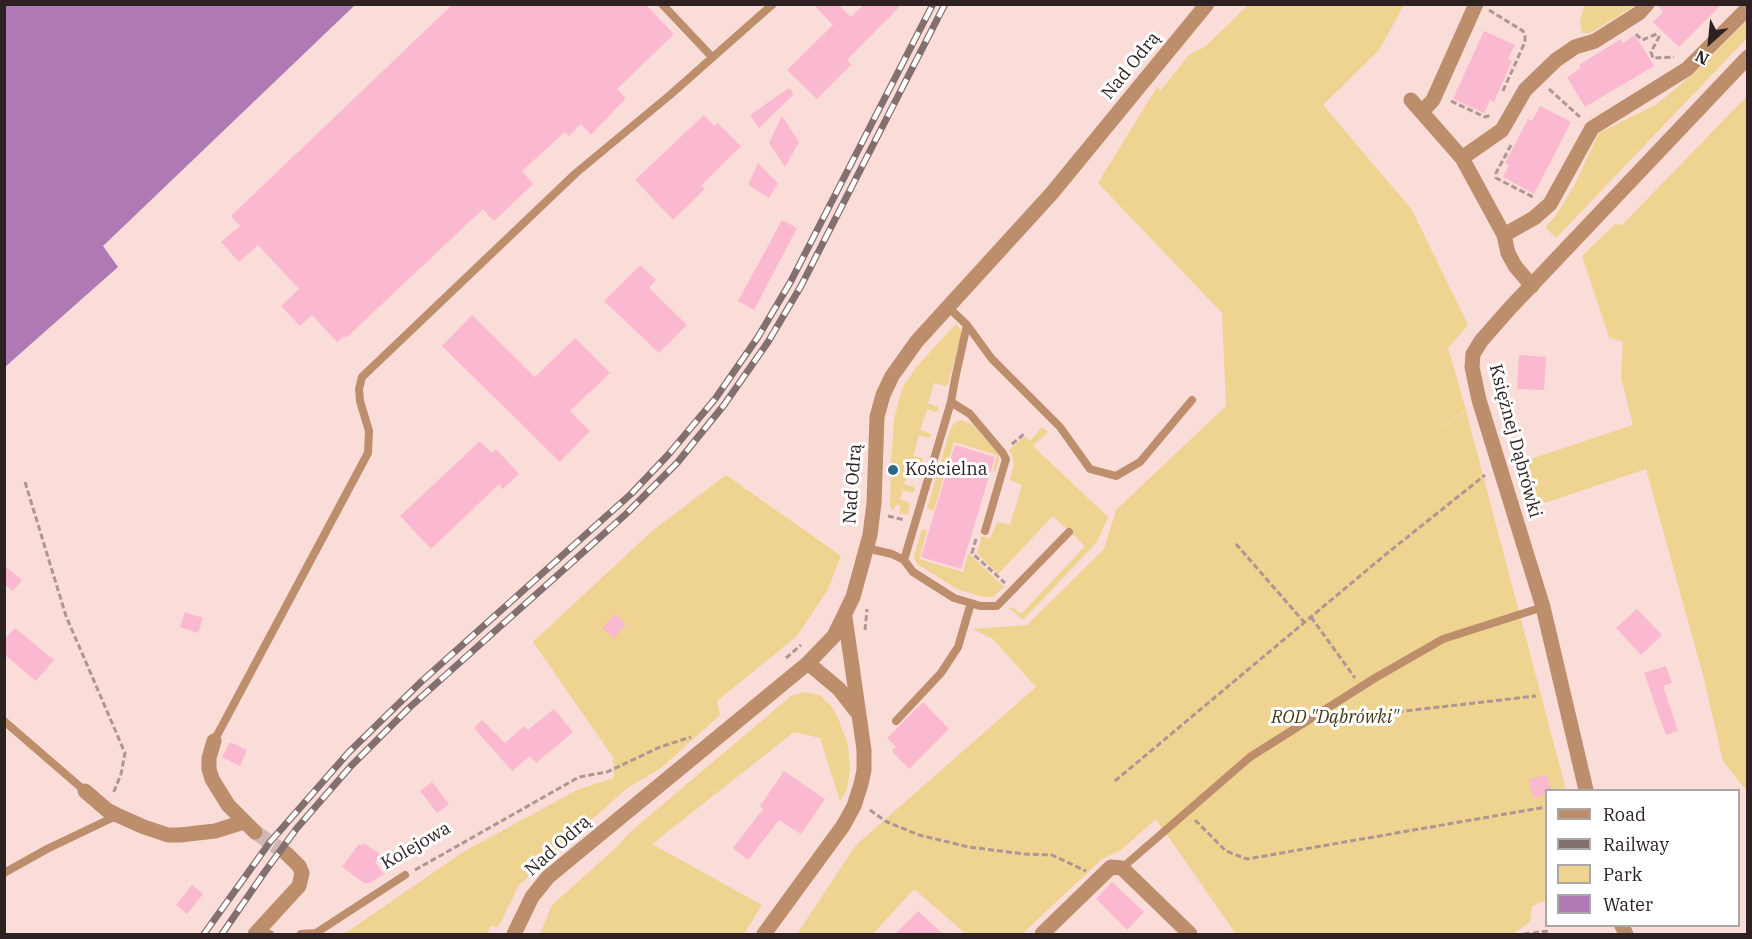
<!DOCTYPE html>
<meta charset="utf-8">
<style>
body{margin:0}
#map{position:relative;width:1752px;height:939px;overflow:hidden;background:#fadcd8;font-family:"IBM Plex Serif",serif}
canvas{display:block}
.frame{position:absolute;inset:0;border:6px solid #2d2221;pointer-events:none}
.legend{position:absolute;left:1545px;top:789px;width:195px;height:138px;box-sizing:border-box;background:#fff;border:2px solid #aba7a6;margin:0;padding:8px 10px;list-style:none;font-size:18px;color:#2d2221}
.legend li{display:flex;align-items:center;gap:12px;height:30px}
.legend b{width:30px;border:2px solid #aba7a6}
.north{position:absolute;left:1680px;top:12px;width:60px;height:60px;-webkit-text-stroke:4px #fff;paint-order:stroke;rotate:207deg;font-size:16px;font-weight:700;line-height:24px;text-align:center;color:#2d2221}
.north::after{content:'';display:block;margin:auto;width:21px;height:27px;background:#2d2221;clip-path:polygon(50% 0,100% 100%,50% 72%,0 100%)}
</style>
<div id="map">
<canvas width="1752" height="939"></canvas>
<div class="frame"></div>
<ul class="legend">
<li><b style="height:8px;background:#bc8e6c"></b>Road</li>
<li><b style="height:8px;background:#83706e"></b>Railway</li>
<li><b style="height:16px;background:#eed490"></b>Park</li>
<li><b style="height:16px;background:#af7ab4"></b>Water</li>
</ul>
<div class="north">N</div>
</div>
<script>
const ctx = document.querySelector('canvas').getContext('2d');
ctx.lineJoin = 'round';
function paint(path, color) { ctx.fillStyle = color; ctx.fill(path, 'evenodd'); }
const poly = rows => new Path2D(rows.map(r => 'M' + r).join(''));
function stroke(path, color, width, dash) { ctx.strokeStyle = color; ctx.lineWidth = width; ctx.lineCap = dash ? 'butt' : 'round'; ctx.setLineDash(dash || []); ctx.stroke(path); }
function write(font, color, halo, rows, align = 'center') {
  ctx.font = font + ' "IBM Plex Serif",serif'; ctx.lineWidth = 6; ctx.setLineDash([]); ctx.textBaseline = 'middle'; ctx.strokeStyle = halo; ctx.fillStyle = color; for (const [text, x, y, turn = 0] of rows) {
    ctx.save(); ctx.translate(x, y); ctx.rotate((+turn || 0) * Math.PI / 180); ctx.textAlign = isNaN(turn) ? turn : align; if (halo) ctx.strokeText(text, 0, 0); ctx.fillText(text, 0, 0); ctx.restore();
  }
}
paint(poly([
 [1248,5,1404,5,1379,50,1323,105,1412,210,1468,325,1448,348,1466,410,1418,444,1466,411,1566,790,1546,790,1546,900,1532,906,1530,922,1513,934,1236,934,1156,819,1121,850,1102,859,1022,934,966,934,914,889,873,934,797,934,856,845,1036,687,993,639,973,629,1027,625,1104,549,1116,510,1226,406,1222,313,1098,183,1157,87,1161,90,1189,55,1206,46],
 [1585,5,1585,4,1636,5,1590,33,1582,33,1580,21],
 [1747,20,1747,38,1556,238,1545,227,1554,218,1573,188,1599,133,1657,104,1699,69],
 [1747,96,1747,791,1723,761,1704,679,1646,469,1527,509,1513,465,1633,425,1621,378,1623,342,1609,337,1582,256,1615,224,1622,225],
 [956,324,961,330,961,336,948,384,946,386,934,383,928,403,938,407,939,410,936,412,927,409,920,430,931,434,932,435,929,438,919,435,913,456,922,458,923,463,912,461,904,484,914,487,915,490,913,493,903,490,900,499,910,503,908,515,899,513,901,506,896,505,893,511,890,506,891,475,894,475,895,466,891,465,894,420,900,396,904,385,918,365],
 [962,420,973,425,998,453,999,460,995,472,993,472,997,455,954,442,934,510,927,509,950,430,954,423],
 [1042,427,1048,432,1033,446,1108,517,1097,542,1023,620,1008,607,1015,609,1021,614,1085,546,1053,516,998,574,977,553,982,536,990,539,997,522,1010,525,1022,485,1010,480,1014,463,1012,455,1009,450,1025,436,1030,441],
 [726,475,841,556,827,591,797,636,717,701,720,715,661,768,626,789,519,885,498,927,490,926,488,934,344,934,463,852,579,789,614,778,613,757,533,642,652,531],
 [922,529,927,531,919,559,963,572,968,553,1004,587,993,597,983,597,957,589,917,564,914,557],
 [804,692,820,695,832,707,839,720,848,745,850,770,847,789,840,801,820,738,794,732,652,844,762,905,744,934,540,934,552,905,619,845,629,833,791,696]
]), '#eed490');
paint(poly([
 [5,4,355,5,103,246,118,267,5,367]
]), '#af7ab4');
paint(poly([
 [453,4,645,4,674,34,617,89,626,98,591,135,581,124,569,136,565,132,522,171,533,184,494,221,483,209,346,338,344,336,337,342,312,315,300,326,281,306,299,289,258,245,239,262,221,242,240,226,231,216],
 [813,4,838,4,851,17,864,4,902,4,847,60,851,65,817,99,787,70,833,25],
 [1657,4,1722,4,1679,47,1653,22,1663,12],
 [1484,31,1515,45,1508,59,1512,61,1494,102,1490,100,1484,113,1453,99],
 [1635,35,1654,66,1585,107,1567,77,1581,68,1579,65,1621,39,1623,43],
 [789,88,794,94,759,128,750,115],
 [1540,106,1571,122,1534,194,1503,177,1509,165,1505,163,1528,119,1532,121],
 [704,115,714,126,718,123,741,146,701,186,705,189,673,220,635,180],
 [782,116,799,142,785,167,769,143],
 [758,163,778,183,769,198,748,185],
 [782,220,797,228,754,310,738,301],
 [640,265,656,280,649,288,687,325,659,353,604,301],
 [472,315,535,377,575,338,610,373,570,411,590,431,560,462,442,346],
 [1519,355,1546,357,1544,390,1517,389],
 [480,441,492,453,496,449,519,474,503,489,499,484,431,549,400,516],
 [955,445,995,457,961,569,921,557],
 [4,565,22,580,13,591,4,584],
 [1637,609,1662,635,1641,655,1616,628],
 [185,612,203,618,198,633,180,627],
 [615,614,626,624,614,638,602,628],
 [15,628,54,660,36,681,4,654,4,640],
 [1666,666,1672,683,1663,686,1678,731,1666,735,1644,673],
 [923,702,949,729,909,769,892,751,896,747,887,738],
 [554,709,573,732,536,763,530,756,512,771,474,728,482,720,505,743,524,726,528,730],
 [230,742,247,750,240,766,222,757],
 [784,771,825,799,801,834,779,820,748,860,733,848,763,809,760,806],
 [1547,775,1551,790,1546,790,1546,795,1533,798,1529,779],
 [432,782,449,804,437,813,420,791],
 [364,843,381,855,375,862,384,874,370,883,364,883,342,867,359,844,362,846],
 [1112,882,1144,912,1127,930,1096,899],
 [192,885,203,894,187,914,176,905],
 [918,911,943,934,895,934]
]), '#fab8d1');
stroke(poly([
 [255,832,287,854]
]), '#d1b7b3', 15, [15, 8]);
stroke(poly([
 [1489,10,1523,31,1525,36,1525,42,1502,93],
 [1636,34,1642,40,1657,34,1659,37,1651,52,1653,58,1674,57],
 [1549,89,1580,117],
 [1451,101,1485,117,1492,115],
 [1511,145,1496,173,1496,178,1535,198],
 [1012,444,1024,434],
 [25,482,66,616,125,753,121,774,113,794],
 [888,516,905,520],
 [976,539,972,553,1005,583],
 [1236,544,1304,622],
 [1311,617,1355,678],
 [865,630,867,609],
 [786,658,801,645],
 [1335,719,1536,696],
 [1115,781,1385,555,1485,475],
 [870,810,887,822,919,835,969,847,1024,854,1052,855,1086,871],
 [1195,820,1226,851,1247,859,1546,807],
 [415,870,579,777,607,772,660,747,691,737],
 [1524,934,1549,931]
]), '#ad9693', 3, [6, 3]);
stroke(poly([
 [662,4,712,57],
 [948,307,967,325,955,379,951,402,970,414,1002,452,1006,459,985,531],
 [967,325,992,359,1060,427,1090,469,1116,476,1140,462,1192,400],
 [866,548,892,554,904,560],
 [971,603,980,606,997,606,1069,532],
 [4,721,85,791],
 [896,721,941,673,958,647,971,603,954,598,913,572,904,560,951,402],
 [214,741,368,453,369,431,360,401,359,389,362,377,576,173,670,95,773,4],
 [1122,868,1250,757,1375,678,1443,639,1543,607],
 [4,873,47,849,116,816],
 [257,930,270,934],
 [301,934,316,933,405,875]
]), '#bc8e6c', 8);
stroke(poly([
 [1411,100,1462,158,1504,235,1508,253,1515,266,1532,286],
 [1422,112,1433,100,1476,4],
 [1462,158,1502,130,1525,90,1556,60,1575,47,1595,41,1639,13,1647,4],
 [1504,235,1534,218,1550,204,1592,128,1687,69,1748,8],
 [214,741,209,758,209,769,212,779,228,805,255,832],
 [1586,790,1543,607,1479,400,1472,367,1473,354,1481,341,1510,308,1748,57],
 [85,791,107,810,117,815,144,827,168,835,180,835,215,831,244,822],
 [1622,926,1626,934],
 [255,934,299,886,302,873,299,866,287,854],
 [1042,934,1111,867,1122,868,1190,934]
]), '#bc8e6c', 15);
stroke(poly([
 [808,663,839,689,856,711],
 [514,934,532,897,548,877,808,663,834,636,853,597,870,535,874,503,877,417,883,395,892,376,917,341,1052,193,1207,4],
 [764,934,843,826,854,806,861,784,864,770,864,750,845,617]
]), '#bc8e6c', 15);
const rail = poly([
 [204,934,270,842,349,752,422,681,631,494,668,455,715,399,758,337,791,281,933,4],
 [222,934,264,873,297,828,351,766,410,707,626,514,677,463,724,405,768,342,801,286,945,4]
]);
stroke(rail, '#83706e', 7);
stroke(rail, '#fff', 4.5, [14]);
for (const [x, y, r, color] of [
 [893,470,6,"#306983"]
]) { const dot = new Path2D(); dot.arc(x, y, r, 0, 2 * Math.PI); ctx.fillStyle = color; ctx.fill(dot); stroke(dot, '#fff', 2); }
write('18px', '#2d2221', '#fff', [
 ["Nad Odrą",1131,66,-51],
 ["Księżnej Dąbrówki",1515,441,75],
 ["Nad Odrą",853,484,-86],
 ["Kolejowa",416,846,-30],
 ["Nad Odrą",558,846,-42]
]);
write('18px', '#2d2221', '#fff', [
 ["Kościelna",905,470]
], 'left');
write('italic 18px', '#433715', '#fff', [
 ["ROD \"Dąbrówki\"",1335,718]
]);
</script>
